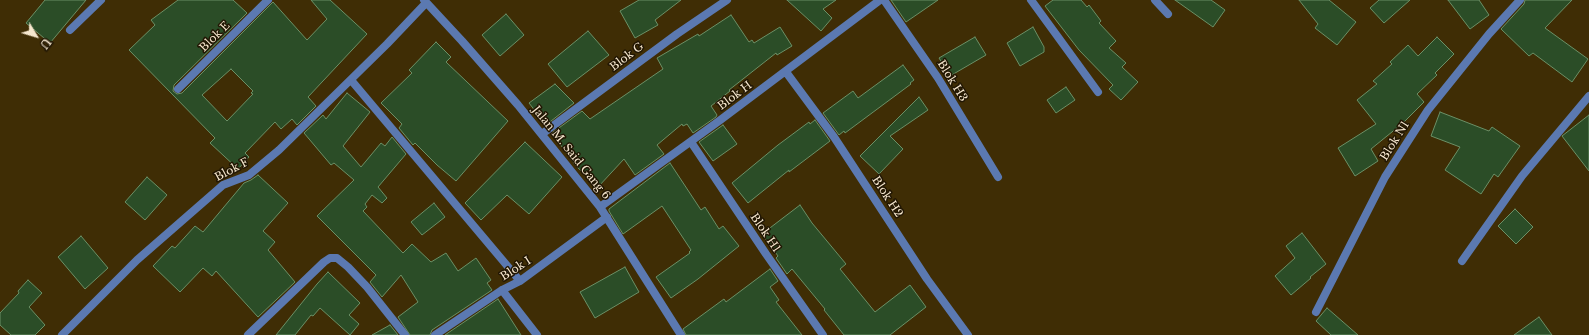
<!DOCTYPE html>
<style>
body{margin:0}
#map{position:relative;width:1589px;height:335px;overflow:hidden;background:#3f2d05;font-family:"Libre Baskerville",serif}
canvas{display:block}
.north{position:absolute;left:16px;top:16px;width:40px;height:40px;-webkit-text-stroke:3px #211603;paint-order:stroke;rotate:128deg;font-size:11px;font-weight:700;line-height:16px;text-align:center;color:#f6e7ce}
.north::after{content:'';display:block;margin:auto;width:14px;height:18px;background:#f6e7ce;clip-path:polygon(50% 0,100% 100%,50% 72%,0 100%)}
</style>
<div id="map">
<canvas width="1589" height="335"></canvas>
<div class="north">U</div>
</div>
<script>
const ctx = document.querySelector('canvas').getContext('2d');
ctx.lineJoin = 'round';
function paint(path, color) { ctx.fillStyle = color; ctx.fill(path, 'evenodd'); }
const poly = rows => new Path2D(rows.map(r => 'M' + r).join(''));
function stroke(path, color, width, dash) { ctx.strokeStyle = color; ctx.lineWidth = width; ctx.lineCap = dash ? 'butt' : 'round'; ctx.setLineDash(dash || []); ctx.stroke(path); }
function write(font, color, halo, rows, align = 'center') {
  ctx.font = font + ' "Libre Baskerville",serif'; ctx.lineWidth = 3; ctx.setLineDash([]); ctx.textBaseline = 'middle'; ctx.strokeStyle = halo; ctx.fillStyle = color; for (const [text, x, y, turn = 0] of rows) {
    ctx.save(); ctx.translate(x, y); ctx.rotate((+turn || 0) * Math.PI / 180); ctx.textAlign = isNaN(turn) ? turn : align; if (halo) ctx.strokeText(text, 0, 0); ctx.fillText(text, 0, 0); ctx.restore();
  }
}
const building = poly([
 [45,0,86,0,50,43,26,23,45,0],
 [178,0,233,0,247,13,174,85,173,91,177,94,182,93,273,2,307,40,327,19,311,0,330,0,367,34,308,97,316,106,297,125,292,119,281,129,275,122,245,153,249,157,238,169,210,143,215,138,129,50,155,25,151,20,178,0],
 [231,69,253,91,251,93,253,94,227,121,202,95,231,69],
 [639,0,681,0,655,20,658,25,635,38,620,11,639,0],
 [787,0,836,0,823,9,832,18,821,31,787,0],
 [891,0,938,0,906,22,891,0],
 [1053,0,1081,0,1087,7,1089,5,1101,21,1099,23,1116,41,1109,48,1126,63,1122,67,1138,82,1121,100,1109,89,1113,85,1079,50,1045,6,1053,0],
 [1175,0,1211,0,1225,10,1213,27,1175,0],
 [1299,0,1329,0,1356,22,1337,45,1315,28,1318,24,1299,0],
 [1379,0,1410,0,1384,23,1370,8,1379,0],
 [1448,0,1479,0,1489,15,1470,29,1448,0],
 [1525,0,1572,0,1545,28,1588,59,1572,82,1533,53,1529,56,1501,29,1524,4,1525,0],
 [506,14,524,35,500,56,482,35,506,14],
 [731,15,749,42,752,40,754,43,780,27,792,46,777,55,776,53,729,90,730,91,711,106,717,115,716,117,693,133,687,124,683,126,682,124,657,145,664,154,635,175,624,159,598,187,576,166,552,133,582,111,590,119,663,69,657,58,698,34,699,36,731,15],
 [1033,27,1044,47,1044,52,1020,66,1007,43,1033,27],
 [588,31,609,55,567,87,548,64,588,31],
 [975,37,986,55,950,76,939,58,975,37],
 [1437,37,1454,54,1435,73,1437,75,1417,94,1424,102,1403,123,1371,149,1378,161,1355,176,1338,148,1376,124,1357,100,1377,84,1373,81,1392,64,1390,62,1408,45,1418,56,1437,37],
 [436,42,451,57,446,62,508,121,456,181,437,165,415,143,413,145,399,128,402,124,381,103,412,73,409,70,436,42],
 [903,65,914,80,910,83,911,84,845,133,844,131,839,135,823,113,853,91,858,98,903,65],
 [555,84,574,103,546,125,529,103,555,84],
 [1066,87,1075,100,1056,113,1047,100,1066,87],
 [347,93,370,112,343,146,361,167,381,143,385,146,392,137,406,154,378,187,387,198,382,203,372,195,365,204,367,207,363,211,403,253,412,244,431,262,446,253,458,271,476,258,491,280,487,283,492,290,432,330,430,335,410,335,398,317,418,302,401,275,382,297,370,282,376,275,317,216,354,180,334,163,331,165,304,133,323,115,326,119,347,93],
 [919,97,928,110,890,136,903,149,879,174,860,156,919,97],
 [1440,112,1489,131,1492,127,1520,146,1498,177,1494,174,1481,194,1445,170,1460,147,1431,136,1440,112],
 [1589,115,1589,171,1562,136,1589,115],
 [815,120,830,141,789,172,789,170,748,203,732,183,778,145,809,122,810,124,815,120],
 [723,125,737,144,713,161,699,142,723,125],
 [525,142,562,177,529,214,507,195,481,220,465,203,525,142],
 [670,163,701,210,705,207,719,229,723,226,739,246,698,279,671,298,656,277,690,253,689,252,691,250,662,206,623,234,609,211,609,209,670,163],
 [258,175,288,203,263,231,275,242,268,250,295,282,258,317,216,271,212,276,203,268,180,292,153,266,172,246,175,248,195,226,203,232,244,183,251,180,258,175],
 [147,177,167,195,145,220,125,202,147,177],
 [434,203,445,217,422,235,411,222,434,203],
 [800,205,812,223,846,264,840,269,875,312,910,285,926,307,890,335,844,335,824,310,825,309,792,269,787,274,776,258,778,256,762,234,800,205],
 [1515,209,1533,227,1516,244,1498,226,1515,209],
 [1302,233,1326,264,1310,277,1311,278,1291,295,1275,276,1295,258,1286,246,1302,233],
 [81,236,108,268,85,289,58,257,81,236],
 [625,267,639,292,595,318,580,292,625,267],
 [770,269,778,281,770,287,779,300,776,302,802,335,686,335,683,329,724,299,726,302,770,269],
 [328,272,360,303,349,315,359,324,350,335,320,308,313,316,311,315,295,335,276,335,317,284,328,272],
 [28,280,42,293,29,307,45,325,35,335,11,335,0,325,0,313,19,293,18,291,28,280],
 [498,299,521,335,445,335,498,299],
 [1327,308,1358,335,1331,335,1316,321,1327,308],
 [1539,317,1552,335,1514,335,1539,317],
 [390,325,398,335,372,335,390,325]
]);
paint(building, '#2b4d27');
stroke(building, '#6b9066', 1);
stroke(poly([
 [424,0,462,41,518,105,600,207,681,335],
 [884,0,938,78,998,177],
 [1031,0,1098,92],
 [1155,0,1168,14],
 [70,30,101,0],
 [786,72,834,137,927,279,968,335],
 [351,80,520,281],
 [178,89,268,0],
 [542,134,677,34,727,0],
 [691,142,766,254,823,335],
 [600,207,719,121,880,0],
 [1462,261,1522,176,1589,96],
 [502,290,537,335],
 [1316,312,1385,177,1428,110,1489,34,1520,0],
 [62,335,137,260,215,192,223,185,249,175,279,150,387,44,426,3],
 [248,335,324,262,330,258,337,258,348,267,367,287,405,335],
 [435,335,502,290,520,281,607,217]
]), '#5b79b1', 8);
write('11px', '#f6e7ce', '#211603', [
 ["Blok E",215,37,-45],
 ["Blok G",627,57,-37],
 ["Blok H3",952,81,58],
 ["Blok H",735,96,-37],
 ["Blok N1",1395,141,-58],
 ["Jalan M. Said Gang 6",571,153,51],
 ["Blok F",232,170,-28],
 ["Blok H2",887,197,57],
 ["Blok H1",765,233,56],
 ["Blok I",516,269,-33]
]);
</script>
